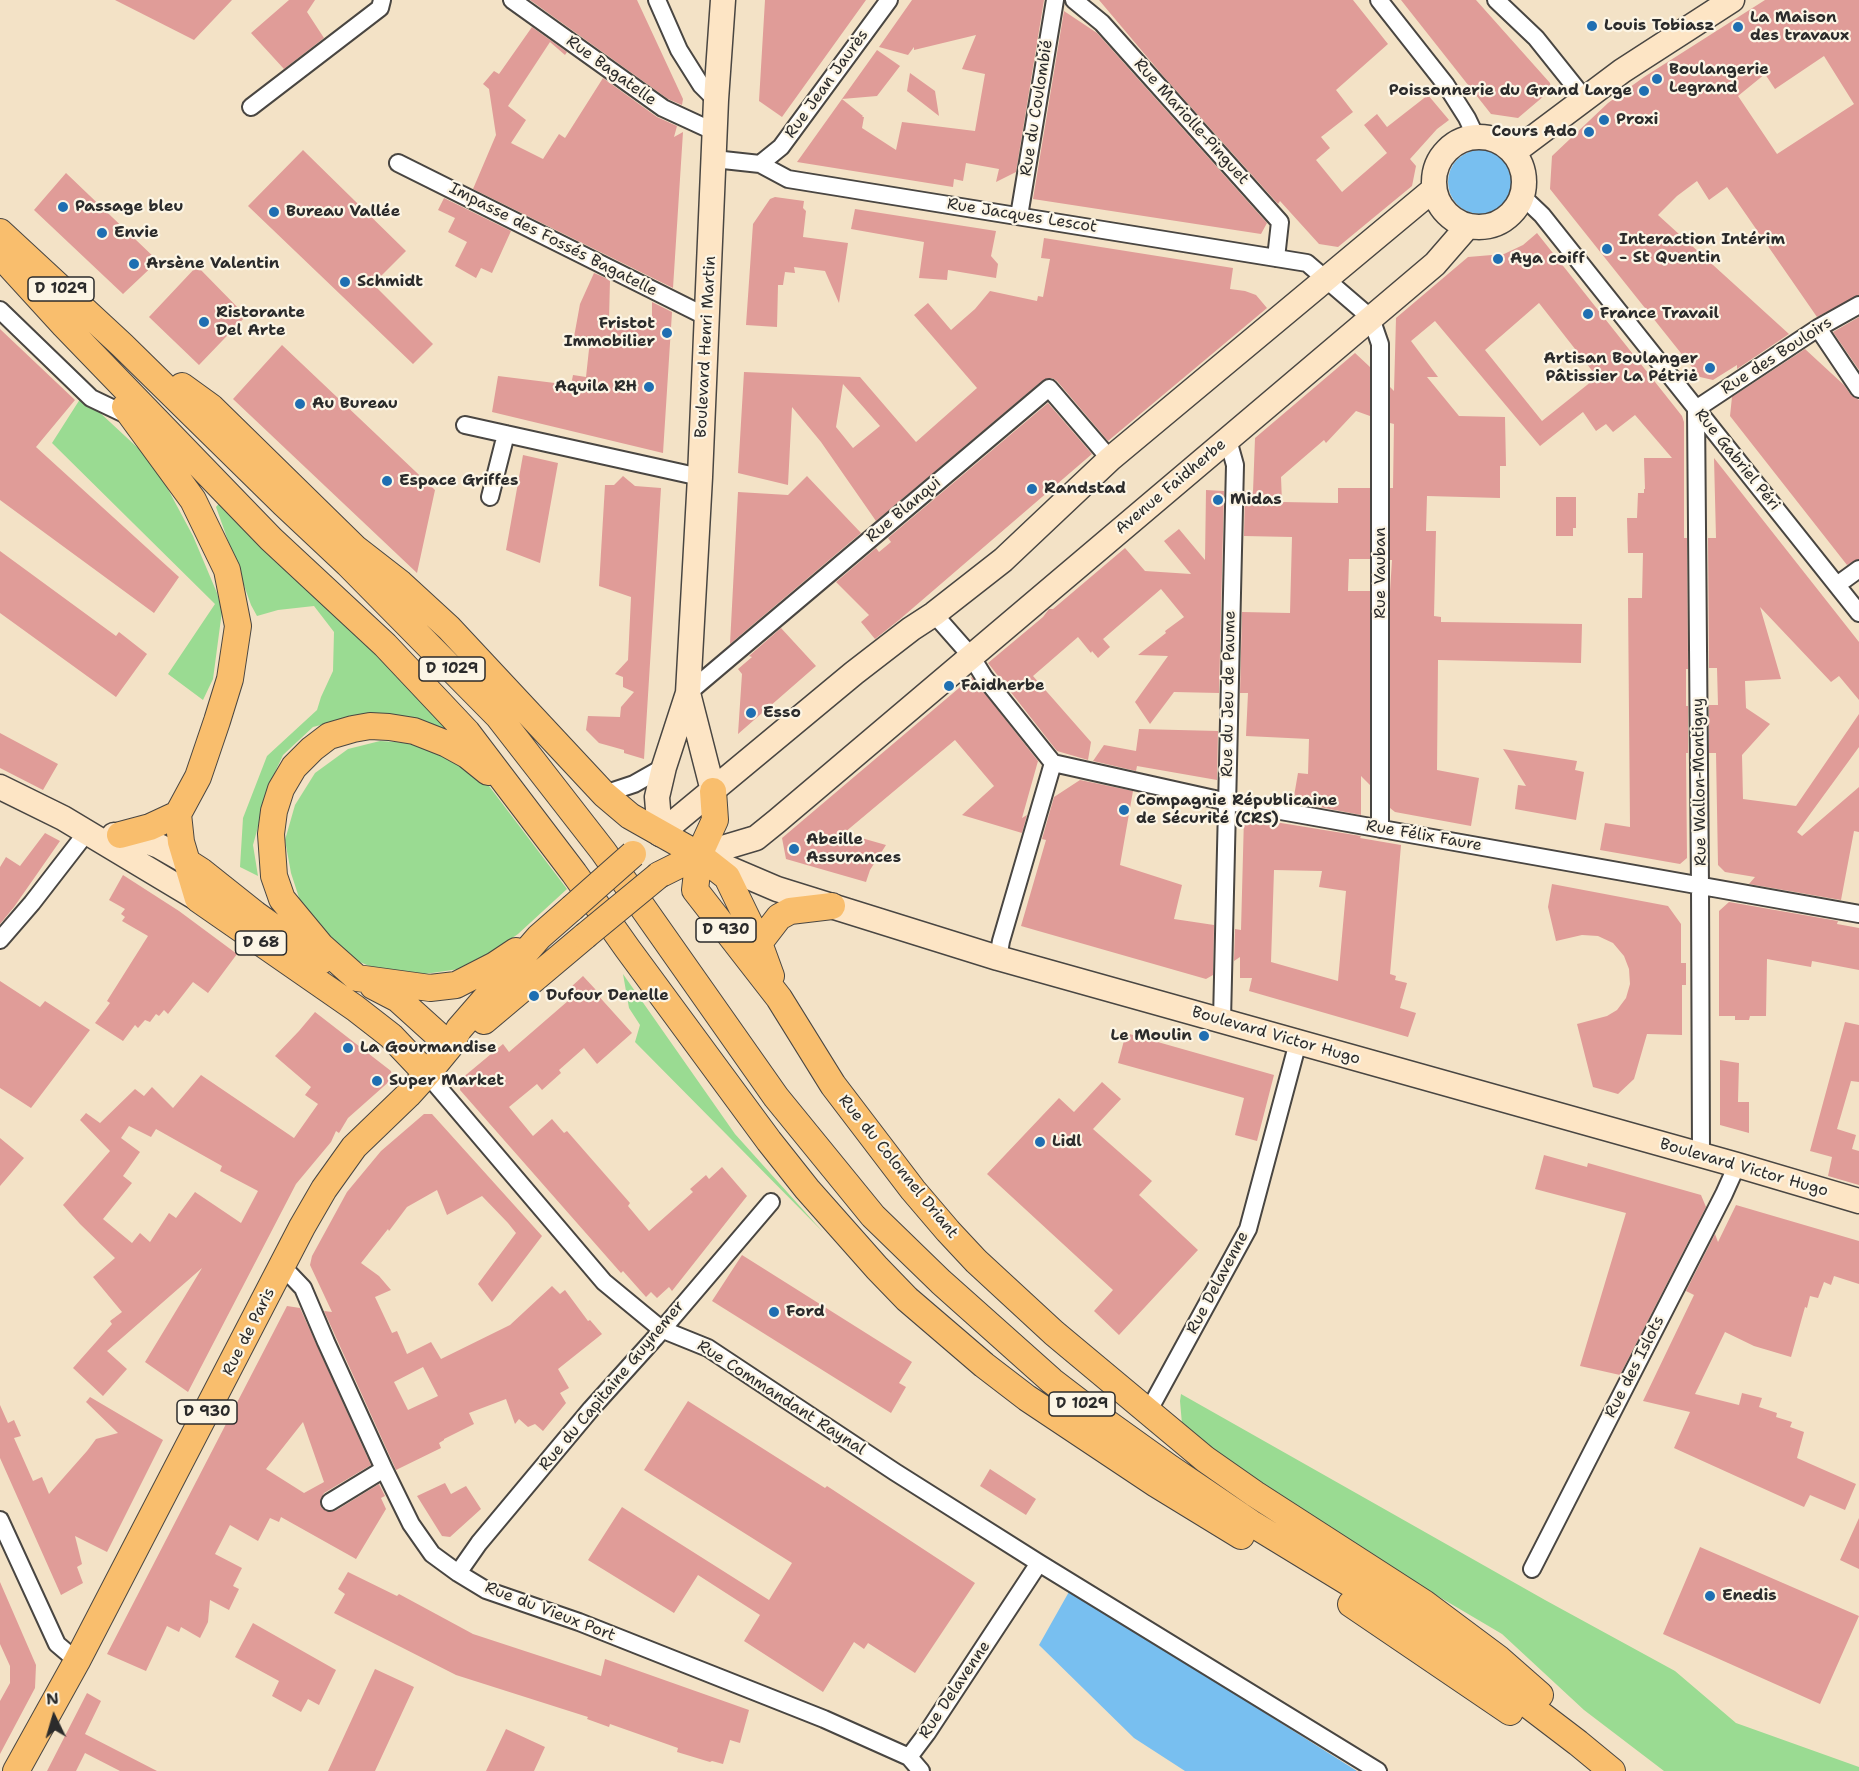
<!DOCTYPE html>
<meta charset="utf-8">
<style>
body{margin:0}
#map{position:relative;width:1859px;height:1771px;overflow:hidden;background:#f3e2c6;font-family:"Shantell Sans",sans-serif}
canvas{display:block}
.north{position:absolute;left:24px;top:1687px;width:60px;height:60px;-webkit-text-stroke:4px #fcf5e5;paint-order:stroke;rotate:355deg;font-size:16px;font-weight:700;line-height:24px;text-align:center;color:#2b2b2b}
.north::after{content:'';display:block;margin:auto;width:21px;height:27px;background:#2b2b2b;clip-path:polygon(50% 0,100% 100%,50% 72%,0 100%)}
</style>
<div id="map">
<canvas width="1859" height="1771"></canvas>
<div class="north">N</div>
</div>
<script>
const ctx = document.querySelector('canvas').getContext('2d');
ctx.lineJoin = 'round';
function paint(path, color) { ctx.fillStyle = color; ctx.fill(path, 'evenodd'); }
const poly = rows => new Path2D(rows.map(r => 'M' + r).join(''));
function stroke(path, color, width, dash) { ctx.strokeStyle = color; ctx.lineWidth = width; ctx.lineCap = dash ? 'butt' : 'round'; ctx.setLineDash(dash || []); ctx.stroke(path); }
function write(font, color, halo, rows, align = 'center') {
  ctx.font = font + ' "Shantell Sans",sans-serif'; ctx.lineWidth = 4.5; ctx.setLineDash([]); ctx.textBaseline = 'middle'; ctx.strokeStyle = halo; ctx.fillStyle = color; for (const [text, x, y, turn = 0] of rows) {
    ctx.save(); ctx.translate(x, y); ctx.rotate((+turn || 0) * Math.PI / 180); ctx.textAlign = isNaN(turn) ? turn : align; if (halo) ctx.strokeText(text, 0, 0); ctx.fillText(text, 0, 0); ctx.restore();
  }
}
paint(poly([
 [82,396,154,463,193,536,217,593,222,611,213,679,203,700,168,674,215,604,52,443],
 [221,501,369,646,441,720,447,732,421,721,363,714,313,727,283,755,270,783,253,845,258,876,240,867,243,818,267,756,317,710,321,697,333,671,334,632,314,606,278,610,257,616,251,605,216,507],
 [380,741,411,743,441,752,472,770,489,786,567,889,518,934,488,955,459,969,411,976,384,972,350,958,303,910,291,873,285,840,295,805,315,773,348,749],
 [623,974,735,1134,823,1232,635,1042,640,1025,629,1008],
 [1181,1394,1545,1600,1675,1671,1736,1723,1859,1767,1859,1771,1664,1771,1584,1710,1502,1634,1375,1559,1245,1477,1182,1424,1180,1401]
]), '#9adb92');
paint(poly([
 '1448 182a32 32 0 1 1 64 0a32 32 0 1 1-64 0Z',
 [1070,1590,1357,1771,1185,1771,1134,1738,1039,1645]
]), '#78bff0');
paint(poly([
 [115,0,232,0,194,40],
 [289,0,315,0,307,12,324,38,284,69,251,33],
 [530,0,637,0,683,99,682,105,668,99],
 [765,0,866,0,782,117,759,101],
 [912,0,1044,0,1016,172,996,182,999,169,966,163,963,181,954,179,953,187,797,162,877,50,900,66,877,96,842,99,863,116,862,117,864,117,862,128,896,150,902,122,975,131,985,74,962,69,976,35,914,50,914,47,908,55,879,47],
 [1099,0,1353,0,1388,44,1336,90,1353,112,1321,137,1330,148,1316,160,1342,192,1387,153,1364,125,1377,114,1387,127,1428,95,1449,120,1437,129,1410,159,1416,166,1412,186,1338,247,1319,244,1280,201,1278,204,1164,77],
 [1401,0,1476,0,1550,83,1551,90,1518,118,1491,114],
 [1765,0,1859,0,1859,295,1817,317,1727,187,1709,200,1697,181,1677,196,1658,215,1789,334,1737,369,1737,365,1713,380,1700,377,1550,189,1552,156,1608,103,1644,77],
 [1824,56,1854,104,1777,154,1738,96,1765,74,1775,89],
 [1064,11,1097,33,1267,223,1261,234,1033,199],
 [532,27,567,52,565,55,550,42,508,106,526,120,511,143,543,159,559,134,565,138,603,78,657,117,677,126,674,137,683,132,673,288,473,189,496,135,489,89,483,84,494,71,499,74],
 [910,73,935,91,939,116,907,91],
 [303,150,406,251,373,284,433,344,413,364,248,206],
 [66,173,158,261,123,294,34,210],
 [775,197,804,201,803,208,806,211,803,237,848,243,839,303,825,271,794,267,795,273,785,272,783,285,778,285,777,327,746,325,753,224,770,199],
 [444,198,511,231,492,273,481,268,476,278,455,266,467,242,448,232,455,218,438,210],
 [855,209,996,231,991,256,998,264,996,278,948,270,947,280,919,278,924,242,851,229],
 [1537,233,1682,416,1684,422,1684,538,1687,538,1688,669,1686,669,1686,706,1688,706,1688,753,1686,753,1687,858,1680,864,1600,850,1605,823,1630,827,1628,598,1642,598,1643,553,1628,553,1627,518,1637,518,1638,493,1644,493,1644,489,1645,489,1644,458,1672,458,1635,415,1613,432,1606,424,1596,431,1583,412,1540,446,1435,321,1411,341,1438,377,1427,377,1459,416,1505,417,1506,466,1500,466,1500,498,1427,496,1426,531,1436,531,1434,616,1441,617,1441,622,1582,624,1581,663,1438,660,1437,770,1479,778,1471,826,1395,812,1390,808,1390,591,1392,560,1390,560,1390,488,1393,488,1394,424,1390,423,1390,387,1394,391,1396,318,1468,257,1504,254,1523,245],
 [1539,303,1597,377,1542,421,1485,350],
 [1044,238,1233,268,1230,289,1245,291,1256,295,1267,308,1108,441,1057,381,1052,378,1043,380,876,521,821,442,792,407,788,485,738,473,744,372,860,377,916,442,977,388,914,315,928,303,951,330,975,309,990,291,1037,301,1038,296,1043,297,1050,259,1041,258],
 [843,384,880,426,853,448,836,427],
 [197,266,246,316,199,365,149,317],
 [594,273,610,280,609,320,652,322,652,302,672,312,663,453,492,412,498,376,571,385,573,375,586,377,590,340,574,337,580,304],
 [1859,317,1859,370,1833,332],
 [0,329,75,400,36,447,179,577,154,613,0,500],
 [282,345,435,490,417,573,233,399],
 [1805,349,1844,385,1851,395,1859,400,1859,559,1847,565,1730,416,1732,397],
 [1355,353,1370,367,1370,416,1356,411,1326,443,1324,440,1281,477,1282,502,1338,503,1338,488,1370,488,1370,559,1349,559,1348,591,1370,591,1370,785,1361,776,1361,815,1293,802,1298,773,1308,774,1309,739,1246,736,1248,693,1240,693,1242,612,1290,613,1292,537,1244,536,1245,491,1253,492,1255,438],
 [1048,403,1092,454,899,620,875,639,861,622,869,615,836,582,876,548,879,552,891,542,888,538],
 [523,455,558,463,540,563,506,550],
 [1714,458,1859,642,1859,700,1839,676,1831,682,1760,607,1781,679,1745,681,1746,708,1770,724,1742,755,1743,799,1796,806,1859,714,1859,747,1797,832,1802,836,1859,787,1859,832,1854,831,1841,900,1749,884,1755,877,1725,872,1718,865,1716,753,1709,753,1709,705,1718,705,1717,668,1709,668,1708,538,1716,538],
 [623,476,635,486,661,488,644,759,624,753,624,750,599,743,586,730,588,716,620,717,621,707,634,692,623,687,623,677,615,674,628,660,631,597,599,586,605,485,614,485],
 [807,476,861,533,730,644,738,492,788,495],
 [1206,490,1224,491,1219,693,1174,692,1150,724,1135,702,1168,656,1138,655,1166,633,1165,631,1184,617,1161,589,1103,639,1110,647,1098,658,1092,651,1091,653,1078,637,1033,676,1091,742,1088,760,1057,751,988,663,1043,617,1049,609,1053,609,1125,548,1145,571,1191,574,1164,541,1179,529,1205,560],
 [1556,497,1576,497,1576,528,1573,528,1573,536,1556,536],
 [0,551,116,636,119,632,147,654,116,697,0,613],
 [781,628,816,666,738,734,742,674,738,669,752,657,749,656],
 [972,677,1038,761,1022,818,1027,815,1022,833,962,815,994,786,955,740,844,833,886,845,870,870,866,882,786,859,782,838],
 [1139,729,1218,731,1217,780,1137,766,1136,771,1093,761,1104,745,1136,751],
 [0,733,58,764,43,790,0,768],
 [1503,749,1577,761,1575,770,1584,772,1576,820,1515,809,1518,785,1526,786],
 [1080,780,1133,791,1120,865,1182,885,1174,919,1214,925,1213,975,1206,979,1021,926,1046,840,1042,839,1054,797],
 [1244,817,1361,836,1360,838,1401,845,1390,974,1396,976,1395,980,1407,983,1400,1008,1416,1013,1408,1037,1249,991,1252,978,1240,978,1240,957,1234,961,1235,929,1241,930],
 [1274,870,1322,871,1319,887,1346,891,1338,981,1271,962],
 [45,833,60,841,14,907,0,924,0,867,6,857,20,866],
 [123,875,179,911,237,954,208,993,193,982,168,1014,164,1010,159,1016,156,1014,150,1022,145,1020,138,1028,135,1025,123,1041,95,1023,110,1003,107,1001,148,936,122,921,125,917,121,914,125,909,109,900],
 [1552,884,1668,906,1681,924,1681,963,1686,963,1686,985,1682,985,1682,1035,1647,1034,1634,1079,1618,1094,1593,1087,1577,1024,1607,1016,1617,1010,1626,998,1630,984,1629,969,1624,956,1613,943,1598,936,1582,935,1556,941,1548,907],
 [1729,902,1838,921,1837,924,1859,928,1859,970,1812,961,1811,967,1767,959,1766,1016,1750,1016,1749,1020,1735,1020,1735,1016,1719,1016,1719,911],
 [583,976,596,990,595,992,632,1033,597,1064,584,1048,559,1070,561,1073,542,1090,537,1084,509,1107,533,1136,552,1119,564,1133,567,1131,630,1203,628,1206,649,1231,693,1192,690,1189,706,1175,709,1179,722,1167,747,1196,672,1291,669,1287,657,1298,651,1292,646,1297,623,1271,621,1273,460,1090,461,1079,503,1044,509,1052,576,994,571,987],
 [0,981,40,1007,45,1001,90,1030,31,1108,0,1088],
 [315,1012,391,1071,392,1079,348,1118,339,1133,336,1131,331,1142,296,1184,188,1392,145,1362,202,1268,107,1351,127,1369,103,1396,73,1368,112,1324,110,1321,122,1312,93,1277,115,1258,80,1224,63,1205,110,1151,80,1120,86,1113,100,1123,135,1089,144,1096,152,1087,173,1108,201,1075,294,1138,318,1104,305,1095,311,1087,275,1056,299,1031],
 [129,1126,151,1137,156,1129,222,1166,220,1171,258,1191,241,1223,195,1192,176,1218,169,1213,150,1242,140,1233,132,1243,103,1219,132,1183,123,1176,140,1152,121,1138],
 [1845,1022,1859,1025,1859,1082,1851,1081,1837,1129,1856,1135,1852,1149,1859,1151,1859,1185,1828,1176,1832,1157,1810,1151],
 [1126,1033,1274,1075,1257,1141,1235,1135,1244,1098,1118,1063],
 [1720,1060,1739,1063,1738,1102,1749,1102,1749,1133,1720,1125],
 [1102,1082,1121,1099,1093,1129,1152,1181,1139,1195,1198,1250,1119,1335,1094,1311,1113,1290,987,1174,1059,1098,1074,1112],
 [424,1114,432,1114,542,1236,492,1302,478,1284,516,1233,508,1223,482,1196,447,1215,437,1190,407,1207,389,1231,388,1229,361,1263,379,1276,391,1290,375,1297,392,1333,397,1331,407,1354,431,1342,441,1359,510,1325,552,1286,560,1294,565,1290,588,1321,590,1320,602,1334,558,1369,569,1388,560,1393,566,1403,543,1431,535,1424,528,1427,519,1419,515,1424,506,1399,469,1413,474,1424,444,1439,444,1440,439,1443,441,1448,396,1470,324,1311,332,1312,310,1265,312,1256,347,1192,381,1151],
 [423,1367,438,1396,408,1410,394,1382],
 [0,1138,24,1158,0,1186],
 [1544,1155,1587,1167,1588,1163,1701,1195,1706,1207,1620,1375,1580,1366,1626,1213,1535,1189],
 [1736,1205,1859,1241,1859,1284,1834,1276,1831,1285,1824,1282,1818,1298,1810,1296,1807,1308,1805,1307,1791,1357,1754,1346,1725,1332,1695,1394,1739,1405,1742,1393,1762,1398,1759,1407,1777,1413,1776,1417,1792,1422,1790,1427,1804,1432,1797,1458,1856,1484,1845,1510,1810,1495,1804,1507,1674,1448,1690,1412,1643,1401,1694,1295,1686,1291,1715,1234,1718,1242],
 [742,1255,912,1362,899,1383,906,1387,891,1413,712,1301],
 [287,1306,300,1308,371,1465,324,1493,320,1502,321,1507,326,1511,335,1511,379,1484,385,1496,381,1498,386,1509,356,1559,281,1517,279,1522,270,1518,258,1541,230,1525,215,1554,242,1568,233,1586,239,1589,229,1610,210,1600,208,1622,200,1638,181,1627,179,1632,167,1626,146,1671,107,1654],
 [303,1422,324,1482,304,1493,266,1469],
 [90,1397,163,1440,107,1552,75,1536,82,1564,77,1567,83,1583,61,1595,0,1458,0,1405,8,1423,14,1420,21,1436,14,1438,33,1481,42,1477,49,1494,87,1451,96,1439,118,1433,86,1402],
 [688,1401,825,1488,827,1486,975,1583,915,1673,868,1643,864,1649,854,1642,823,1692,744,1641,760,1615,698,1575,674,1613,588,1560,622,1507,769,1600,792,1563,644,1470],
 [990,1469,1036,1499,1026,1515,980,1486],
 [445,1483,451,1494,466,1486,481,1509,450,1537,442,1536,417,1496],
 [1859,1518,1859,1569,1840,1560],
 [1700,1547,1859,1616,1820,1704,1663,1634],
 [348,1572,397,1596,399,1594,473,1634,601,1676,605,1659,749,1710,740,1743,730,1740,723,1764,712,1761,710,1762,677,1752,678,1748,610,1724,609,1727,587,1719,588,1717,456,1675,334,1613,345,1594,338,1589],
 [0,1582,36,1665,35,1688,0,1754,0,1701,10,1683,10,1666,0,1644],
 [253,1623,336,1670,319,1705,308,1699,301,1712,272,1696,279,1681,235,1657],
 [375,1669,414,1687,375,1771,328,1771],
 [87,1693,101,1701,85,1734,157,1771,120,1771,85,1753,76,1771,47,1771],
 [506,1729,545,1747,534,1771,486,1771]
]), '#e09c98');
const street = poly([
 [512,0,663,108,715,132],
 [657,0,679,50,701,85,716,100],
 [1074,0,1102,23,1280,222,1276,258],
 [1379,0,1446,85,1467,118,1476,137],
 [1496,0,1536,38,1584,98],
 [251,107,380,8,382,0],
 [714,159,760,164,788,179,1307,263,1371,318,1380,344,1380,829],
 [398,163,707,317],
 [760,164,781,147,889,0],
 [1523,197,1542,215,1859,613],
 [1019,216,1055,0],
 [0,310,91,398,133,418],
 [1818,328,1859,389],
 [465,425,700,477],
 [490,497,506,434],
 [1837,585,1859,569],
 [934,614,971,656,984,677,1053,763,1219,800,1859,914],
 [688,693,1049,388,1110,459],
 [604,794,634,784,664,767],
 [0,940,32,903,87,832],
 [998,958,1001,941,1053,763],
 [1222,1020,1235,465,1228,440],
 [427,1074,604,1282,661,1329,708,1348,895,1472,1039,1563,1378,1771],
 [1701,1155,1700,886,1696,409,1818,328,1859,305],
 [282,1266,303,1288,326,1342,384,1469,411,1524,432,1554,458,1573,486,1590,579,1622,824,1719,909,1757,921,1771],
 [1148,1412,1248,1229,1298,1042],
 [330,1502,384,1469],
 [0,1520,57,1644,77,1661],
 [1532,1569,1724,1194,1737,1165],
 [458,1573,479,1543,591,1409,655,1338,771,1202],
 [909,1757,927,1733,1039,1563]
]);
const secondary = poly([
 '1434 182a45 45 0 1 1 90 0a45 45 0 1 1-90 0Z',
 [1514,152,1622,71,1732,0],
 [688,693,713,791],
 [0,787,63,818,198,899],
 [660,834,854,673,911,629,934,614,1003,560,1110,459,1434,189],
 [660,834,657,797,664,767,688,693,700,477,716,100,723,0],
 [114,835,140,839,159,846,187,862],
 [699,855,756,838,777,821,1435,264,1468,226],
 [709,860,777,889,998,958,1737,1165,1859,1201]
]);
const primary = poly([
 [0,232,122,345,283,503,348,564,498,716,603,851,776,1097,873,1216,941,1282,1052,1381,1099,1417,1170,1468,1251,1523,1369,1595,1481,1669,1578,1743,1612,1771],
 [0,255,64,325,271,539,385,645,467,732,574,873,627,948,769,1141,807,1189,877,1268,907,1299,984,1365,1027,1398,1156,1484,1241,1536],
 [182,386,211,407,355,548,400,583,449,628,604,794,630,816,699,855,727,877,759,943,771,976],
 [125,407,193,500,227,570,238,626,230,679,217,721,198,777,178,814,181,842,198,899,355,1008,391,1036,427,1074],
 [488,772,467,755,447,744,414,731,389,727,370,726,353,729,329,736,312,749,294,767,281,789,274,811,271,834,274,876,282,899,321,946,357,978,430,988,456,985,495,965,516,951],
 [713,791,715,820,699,855,695,890,779,998,833,1085,913,1190,948,1231,976,1261,1054,1333,1205,1459,1255,1494,1424,1603,1499,1659,1540,1695],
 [120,835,150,827,178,814],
 [187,862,201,871,255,914,321,961],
 [659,875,699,855],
 [759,943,779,917,790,911,832,906],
 [373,986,398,999,450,1046],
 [484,1021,585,936],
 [1351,1604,1510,1712],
 [16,1771,77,1661,302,1227,324,1189,354,1147,408,1095,427,1074,450,1046,459,1029,539,937,572,908]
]);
stroke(street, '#494642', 20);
stroke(secondary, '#494642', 27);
stroke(primary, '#494642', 28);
stroke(street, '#fff', 16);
stroke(secondary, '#fde5c5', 24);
stroke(primary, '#f9be6d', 26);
const primaryBridge = poly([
 [572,908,633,854],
 [585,936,659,875]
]);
stroke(primaryBridge, '#494642', 28, []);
stroke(primaryBridge, '#f9be6d', 26);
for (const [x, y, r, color] of [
 [1592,26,6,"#1f6fb2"],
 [1738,27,6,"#1f6fb2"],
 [1657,79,6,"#1f6fb2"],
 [1644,91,6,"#1f6fb2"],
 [1604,120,6,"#1f6fb2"],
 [1589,132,6,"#1f6fb2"],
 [63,207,6,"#1f6fb2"],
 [274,212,6,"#1f6fb2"],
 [102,233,6,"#1f6fb2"],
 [1607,249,6,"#1f6fb2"],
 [1498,259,6,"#1f6fb2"],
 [134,264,6,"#1f6fb2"],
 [345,282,6,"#1f6fb2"],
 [1588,314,6,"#1f6fb2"],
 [204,322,6,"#1f6fb2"],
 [667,333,6,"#1f6fb2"],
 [1710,368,6,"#1f6fb2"],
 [649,387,6,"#1f6fb2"],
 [300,404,6,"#1f6fb2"],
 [387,481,6,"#1f6fb2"],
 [1032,489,6,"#1f6fb2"],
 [1218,500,6,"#1f6fb2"],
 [949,686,6,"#1f6fb2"],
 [751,713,6,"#1f6fb2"],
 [1124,810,6,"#1f6fb2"],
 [794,849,6,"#1f6fb2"],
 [534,996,6,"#1f6fb2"],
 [1204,1036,6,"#1f6fb2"],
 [348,1048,6,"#1f6fb2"],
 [377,1081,6,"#1f6fb2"],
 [1040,1142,6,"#1f6fb2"],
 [774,1312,6,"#1f6fb2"],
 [1710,1596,6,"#1f6fb2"]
]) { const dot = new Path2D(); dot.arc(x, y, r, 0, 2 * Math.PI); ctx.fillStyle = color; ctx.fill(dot); stroke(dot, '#fcf5e5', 2); }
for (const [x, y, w] of [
 [61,289,66],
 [452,669,66],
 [726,930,60],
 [261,943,51],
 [1082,1404,66],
 [207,1412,60]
]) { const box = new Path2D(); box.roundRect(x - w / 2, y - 12, w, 24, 4.5); ctx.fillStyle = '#fcf5e5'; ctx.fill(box); stroke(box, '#2b2b2b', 1.5); }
write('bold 15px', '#2b2b2b', null, [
 ["D 1029",61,289],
 ["D 1029",452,669],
 ["D 930",726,930],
 ["D 68",261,943],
 ["D 1029",1082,1404],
 ["D 930",207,1412]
]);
write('bold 16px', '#2b2b2b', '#fcf5e5', [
 ["La Maison",1750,18],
 ["des travaux",1750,36],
 ["Louis Tobiasz",1604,26],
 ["Boulangerie",1669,70],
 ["Legrand",1669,88],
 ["Poissonnerie du Grand Large",1632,91,"right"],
 ["Proxi",1616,120],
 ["Cours Ado",1577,132,"right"],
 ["Passage bleu",75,207],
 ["Bureau Vallée",286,212],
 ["Envie",114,233],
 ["Interaction Intérim",1619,240],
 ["- St Quentin",1619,258],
 ["Aya coiff",1510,259],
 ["Arsène Valentin",146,264],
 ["Schmidt",357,282],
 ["Ristorante",216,313],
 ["Del Arte",216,331],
 ["France Travail",1600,314],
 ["Fristot",655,324,"right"],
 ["Immobilier",655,342,"right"],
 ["Artisan Boulanger",1698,359,"right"],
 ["Pâtissier La Pétriė",1698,377,"right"],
 ["Aquila RH",637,387,"right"],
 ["Au Bureau",312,404],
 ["Espace Griffes",399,481],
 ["Randstad",1044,489],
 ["Midas",1230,500],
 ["Faidherbe",961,686],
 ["Esso",763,713],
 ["Compagnie Républicaine",1136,801],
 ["de Sécurité (CRS)",1136,819],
 ["Abeille",806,840],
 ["Assurances",806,858],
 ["Dufour Denelle",546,996],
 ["Le Moulin",1192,1036,"right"],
 ["La Gourmandise",360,1048],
 ["Super Market",389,1081],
 ["Lidl",1052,1142],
 ["Ford",786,1312],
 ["Enedis",1722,1596]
], 'left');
write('16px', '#2b2b2b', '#fcf5e5', [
 ["Rue Bagatelle",611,71,36],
 ["Rue Jean Jaurès",827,84,-54],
 ["Rue du Coulombié",1037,108,-81],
 ["Rue Mariolle-Pinguet",1191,122,48],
 ["Rue Jacques Lescot",1022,216,9],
 ["Impasse des Fossés Bagatelle",553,240,27],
 ["Boulevard Henri Martin",706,347,-87],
 ["Rue des Bouloirs",1777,356,-33],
 ["Rue Gabriel Péri",1737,460,51],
 ["Avenue Faidherbe",1171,487,-40],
 ["Rue Blanqui",904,510,-40],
 ["Rue Vauban",1381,573,-90],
 ["Rue du Jeu de Paume",1229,694,-89],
 ["Rue Wallon-Montigny",1700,782,-91],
 ["Rue Félix Faure",1424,836,10],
 ["Boulevard Victor Hugo",1276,1036,16],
 ["Rue du Colonnel Driant",898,1167,51],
 ["Boulevard Victor Hugo",1744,1168,16],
 ["Rue Delavenne",1218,1283,-62],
 ["Rue de Paris",249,1332,-63],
 ["Rue des Islots",1635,1367,-63],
 ["Rue du Capitaine Guynemer",612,1386,-50],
 ["Rue Commandant Raynal",781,1398,33],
 ["Rue du Vieux Port",550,1612,21],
 ["Rue Delavenne",955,1690,-56]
]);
</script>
